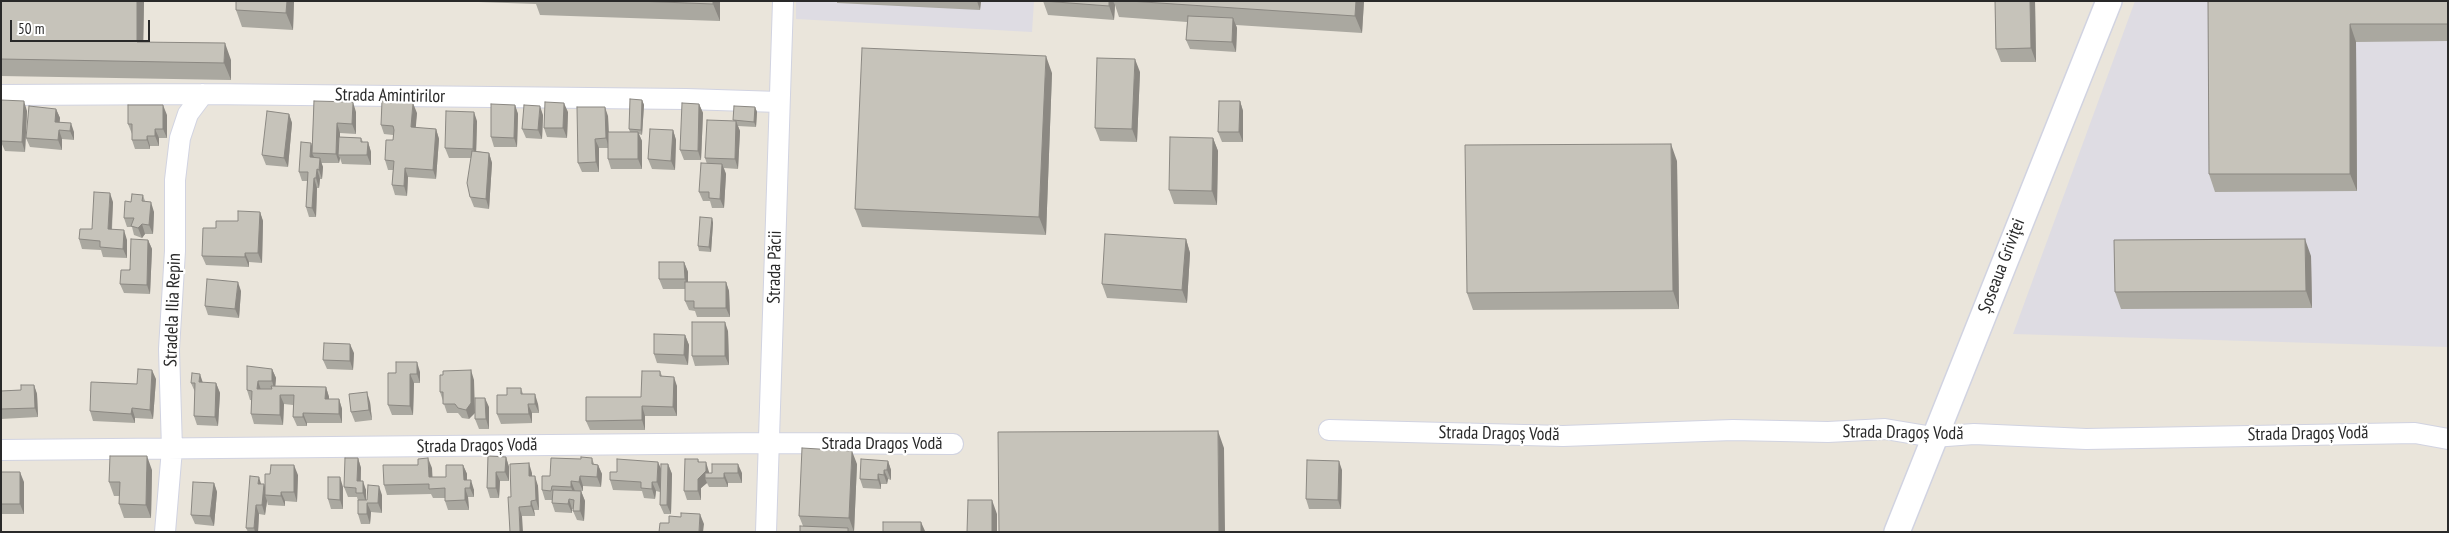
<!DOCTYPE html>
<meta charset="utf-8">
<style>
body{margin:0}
#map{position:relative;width:2449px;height:533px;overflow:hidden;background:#eae5db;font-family:"PT Sans Narrow",sans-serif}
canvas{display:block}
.frame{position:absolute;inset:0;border:2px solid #292929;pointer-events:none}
.scale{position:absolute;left:10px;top:20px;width:140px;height:22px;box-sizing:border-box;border:2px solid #292929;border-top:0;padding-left:6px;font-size:15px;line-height:18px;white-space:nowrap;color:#292929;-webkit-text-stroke:4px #fff;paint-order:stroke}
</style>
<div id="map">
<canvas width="2449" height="533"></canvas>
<div class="frame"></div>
<div class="scale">50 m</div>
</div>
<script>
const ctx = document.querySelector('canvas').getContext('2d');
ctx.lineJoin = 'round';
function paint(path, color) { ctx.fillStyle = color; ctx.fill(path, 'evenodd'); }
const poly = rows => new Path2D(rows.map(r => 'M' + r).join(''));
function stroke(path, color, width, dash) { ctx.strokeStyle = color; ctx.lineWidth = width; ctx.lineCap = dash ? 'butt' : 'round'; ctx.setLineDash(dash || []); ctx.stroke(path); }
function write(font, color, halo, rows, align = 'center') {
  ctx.font = font + ' "PT Sans Narrow",sans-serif'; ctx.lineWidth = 4.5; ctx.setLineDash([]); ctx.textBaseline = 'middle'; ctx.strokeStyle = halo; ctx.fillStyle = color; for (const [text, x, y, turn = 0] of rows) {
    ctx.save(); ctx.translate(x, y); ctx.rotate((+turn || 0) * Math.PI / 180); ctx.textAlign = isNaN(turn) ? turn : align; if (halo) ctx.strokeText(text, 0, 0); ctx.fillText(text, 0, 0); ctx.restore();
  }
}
paint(poly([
 [796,1,1034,1,1032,32,796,19],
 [2135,1,2448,1,2448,347,2013,334]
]), '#dedce3');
const minor = poly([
 [1,95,203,94,686,99,779,102],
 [1329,430,1563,436,1733,430,1828,432,1885,429,1933,437,1974,434,2086,439,2415,433,2448,439],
 [1,450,770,443,953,444],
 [165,532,172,449,169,349,175,251,175,180,180,138,188,114,203,94],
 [766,532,783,1]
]);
const tertiary = poly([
 [1897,532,2109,1]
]);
stroke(minor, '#d1d3e1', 22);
stroke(tertiary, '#d1d3e1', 28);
stroke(minor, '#fff', 20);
stroke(tertiary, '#fff', 25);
paint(poly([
 [1,1,144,1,143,42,231,60,231,80,1,76],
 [236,1,294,1,293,30,242,27,236,10],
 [450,1,720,1,720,21,540,15,536,4],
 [837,1,981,1,980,10,837,3],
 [1043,1,1364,1,1362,33,1236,25,1237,28,1236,52,1190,49,1186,40,1187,22,1119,17,1115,5,1114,20,1048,15],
 [1995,1,2035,1,2036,62,2001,62,1996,49],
 [2208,1,2448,1,2448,41,2356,42,2357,191,2215,192,2209,174],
 [1140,72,1137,142,1100,141,1095,128],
 [1052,73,1046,235,862,227,855,209],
 [1,100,27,111,25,152,5,151,1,142],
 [642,100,644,105,642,135,639,134,642,141,642,169,611,169,608,159,608,148,599,148,599,172,582,172,578,163,608,116,609,132,630,132,629,129],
 [314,101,356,112,356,134,340,133,340,137,361,138,363,142,368,142,371,152,371,165,342,164,340,158,339,163,321,163,323,167,322,179,320,179,319,188,317,188,316,217,309,217,306,207,307,181,302,181,299,172,311,143,312,148],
 [1240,101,1243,111,1243,142,1222,142,1218,132],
 [699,104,703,113,701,160,684,160,680,150],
 [515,105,518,114,517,147,494,147,491,137],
 [755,107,757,112,756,127,738,126,740,131,738,169,724,168,726,174,724,208,712,208,710,201,703,201,699,192,707,164,705,158,733,121],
 [56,109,60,118,59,122,74,132,74,140,62,139,62,150,30,147,26,138],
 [568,112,567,138,547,137,544,128],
 [417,113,415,128,436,129,439,139,436,179,408,177,407,196,395,195,392,185,393,170,388,170,385,160,393,140,393,135,384,134,381,125],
 [289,114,292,123,288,167,266,165,262,155],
 [167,115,167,138,159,138,159,146,150,146,150,149,135,149,132,140,132,134,128,124],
 [543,115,542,139,526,138,522,129],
 [477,121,476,151,489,153,492,163,489,209,474,207,470,197,471,158,449,158,445,148],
 [673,130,676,140,675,170,652,169,648,159],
 [1213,138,1218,151,1217,205,1174,204,1169,190],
 [1677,161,1679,309,1473,310,1467,293],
 [143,195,145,201,154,212,153,234,145,234,142,238,134,235,132,227,127,227,124,218,131,202],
 [113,202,112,230,127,240,127,258,103,257,101,250,82,249,79,239,92,229],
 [260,212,263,221,262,263,249,262,249,267,206,265,202,256,216,228,238,221],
 [712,218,713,223,711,252,699,251,698,246],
 [1186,239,1190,253,1187,303,1107,298,1102,284],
 [148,240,152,249,150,294,124,293,120,284],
 [2311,256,2312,308,2121,309,2115,292],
 [684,262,688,272,688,282,726,282,729,291,730,317,697,317,695,311,689,310,685,301,685,289,663,289,659,279],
 [241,291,239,318,208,315,205,306],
 [728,331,729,365,695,366,692,356],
 [685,335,689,345,688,365,657,363,654,354],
 [354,353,353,370,327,369,323,360],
 [272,369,276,378,275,386,326,387,329,397,329,399,339,399,342,409,342,423,307,423,307,426,297,426,293,417,293,405,284,404,283,425,254,424,251,414,251,400,250,400,247,390],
 [660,371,662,376,677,386,677,416,645,416,645,430,590,430,586,421,641,397],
 [420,372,420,383,414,383,413,415,392,415,388,405,388,373],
 [156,379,153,419,135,418,135,423,93,421,90,411,137,384],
 [474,380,469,419,462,418,458,413,447,413,440,392],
 [191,383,216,383,220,393,218,426,197,425,194,416,195,392],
 [34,385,37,394,38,417,1,419,1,391,21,390],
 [521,388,523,394,538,404,539,413,532,413,532,423,501,424,497,414,507,395],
 [370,402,372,420,355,422,351,412],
 [489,407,489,429,479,429,475,419],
 [488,456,506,457,509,467,509,481,500,481,499,498,490,498,487,488],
 [358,458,361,468,361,481,366,490,366,500,382,495,382,513,371,512,370,524,361,524,358,514,358,501,357,497,348,497,344,487],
 [592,458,594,464,598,465,602,474,601,487,583,486,583,491,575,491,581,491,585,501,584,521,577,520,573,511,574,509,572,509,572,513,555,512,552,503,552,500,545,500,542,490,550,476,581,459],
 [698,459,699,462,709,472,709,473,742,473,742,483,728,483,728,487,709,487,707,483,701,488,701,500,687,500,684,491],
 [888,461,891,470,891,480,888,479,887,484,881,484,881,489,863,488,860,479],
 [668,464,672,474,671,514,664,514,660,505,660,492,656,491,655,499,644,498,642,491,613,490,610,480,617,472,661,469],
 [857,464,854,532,800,532,803,526,799,516],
 [463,465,467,474,467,480,474,490,474,497,468,497,469,510,448,510,445,501,445,498,433,498,431,494,387,495,384,485,432,468,432,477,446,477],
 [152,470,151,518,124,518,119,504,120,496,114,496,109,482],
 [1342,470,1341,509,1309,509,1306,499],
 [1,472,24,482,24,514,1,514],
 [532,473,532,476,538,486,539,510,534,510,535,516,522,516,511,497],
 [298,475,297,502,285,501,285,506,268,505,267,501,265,515,259,514,258,532,248,532,246,528,262,484,264,484,265,487],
 [214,483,217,492,214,526,195,524,191,515],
 [343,487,343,509,331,509,328,499]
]), '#aaa8a0');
paint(poly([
 [137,1,144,1,143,59,137,42],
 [287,1,294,1,293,30,286,13],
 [713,1,720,1,720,21,713,4],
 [977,1,981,1,980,10],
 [1109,1,1113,1,1115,5,1114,20,1109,6],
 [1356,1,1364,1,1362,33,1355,16],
 [2030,1,2035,1,2036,62,2031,48],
 [1233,18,1237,28,1236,52,1232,42],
 [2350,24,2356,42,2357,191,2350,174],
 [225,43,231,60,231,80,224,63],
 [1046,56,1052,73,1046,235,1039,217],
 [1135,59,1140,72,1137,142,1132,129],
 [642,100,644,105,642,135,641,130],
 [24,101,27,111,25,152,22,142],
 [1240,101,1243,111,1243,142,1239,132],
 [353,102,356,112,356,134,352,124],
 [413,103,417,113,415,137,411,127],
 [564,103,568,112,567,138,563,128],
 [699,104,703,113,701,160,698,151],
 [163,105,167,115,167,138,163,129],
 [515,105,518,114,517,147,514,138],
 [540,106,543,115,542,139,538,130],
 [605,107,608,116,609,148,606,138],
 [755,107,757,112,756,127,754,122],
 [56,109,60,118,59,131,55,122],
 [474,112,477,121,476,158,473,149],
 [289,114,292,123,288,167,284,158],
 [736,121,740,131,738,169,735,159],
 [71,123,74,132,74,140,70,131],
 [337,123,340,133,340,155,338,155,340,158,339,163,336,154],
 [155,129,159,138,159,146,155,136],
 [436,129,439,139,436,179,433,170],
 [59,130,62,139,62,150,58,140],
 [673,130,676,140,675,170,671,161],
 [638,132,642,141,642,169,638,159],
 [147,136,150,146,150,149,147,140],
 [1213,138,1218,151,1217,205,1212,191],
 [595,139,599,148,599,172,596,162],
 [368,142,371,152,371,165,367,155],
 [311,143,314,152,312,153,314,157,310,157],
 [1671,144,1677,161,1679,309,1673,291],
 [489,153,492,163,489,209,486,199],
 [320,158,323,167,322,179,319,170],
 [722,164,726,174,724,208,720,199],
 [405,168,408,177,407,196,404,186],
 [317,169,320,179,319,188,316,178],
 [314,178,317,188,316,217,312,208],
 [110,193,113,202,111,239,108,229],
 [151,202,154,212,153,234,149,225],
 [260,212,263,221,262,263,258,253],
 [712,218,713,223,711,252,709,247],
 [142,224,145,234,142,238,138,228],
 [124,230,127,240,127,258,123,249],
 [1186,239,1190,253,1187,303,1182,290],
 [2305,239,2311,256,2312,308,2306,291],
 [148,240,152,249,150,294,147,285],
 [245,253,249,262,249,267,245,257],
 [684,262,688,272,688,289,685,279],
 [238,282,241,291,239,318,235,309],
 [726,282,729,291,730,317,726,308],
 [725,322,728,331,729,365,725,356],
 [685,335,689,345,688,365,684,355],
 [350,344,354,353,353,370,350,361],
 [417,362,420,372,420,383,417,374],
 [272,369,276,378,275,391,272,381],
 [152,370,156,379,153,419,150,410],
 [471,370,474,380,475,413,469,419,466,410],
 [200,374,203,383,199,382],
 [410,374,414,383,413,415,410,406],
 [674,377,677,386,677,416,673,407],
 [258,381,261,390,257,389],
 [216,383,220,393,218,426,215,417],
 [34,385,37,394,38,417,35,408],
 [326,387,329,397,329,409,325,399],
 [367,392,370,402,372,420,369,410],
 [535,394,538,404,539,413,535,404],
 [280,395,284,404,283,425,280,415],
 [485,398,489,407,489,429,486,419],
 [339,399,342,409,342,423,339,414],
 [528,404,532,413,532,423,529,414],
 [642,406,645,416,645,430,642,420],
 [132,408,135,418,135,423,131,414],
 [303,413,307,423,307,426,303,417],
 [1218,431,1224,448,1225,532,1219,532],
 [852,451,857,464,854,532,849,518],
 [147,456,152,470,151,518,146,505],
 [506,457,509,467,509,481,505,472],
 [358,458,361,468,360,490,357,481],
 [428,458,432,468,433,486,429,477],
 [888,461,891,470,891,480,887,470],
 [1339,461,1342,470,1341,509,1338,500],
 [658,462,662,471,661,492,657,482],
 [706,462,709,472,709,478,705,478,707,483,701,488,701,500,698,491,698,479],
 [529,463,532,473,532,486,529,476],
 [668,464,672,474,671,514,667,505],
 [738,464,742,473,742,483,738,473],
 [294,465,298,475,297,502,294,492],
 [463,465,467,474,467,488,464,480],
 [598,465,602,474,601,487,597,477],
 [884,470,888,479,887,484,884,475],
 [20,472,24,482,24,514,20,504],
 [496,472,500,481,499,498,496,488],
 [724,473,728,483,728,487,724,478],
 [878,474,881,484,881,489,878,480],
 [535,476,538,486,539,510,536,500],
 [580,476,583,486,583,491,579,482],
 [259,477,262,487,258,484],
 [340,477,343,487,343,509,340,500],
 [471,480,474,490,474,497,470,488],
 [363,481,366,490,366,503,363,493],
 [571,481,575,491,575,497,571,487],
 [652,482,656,491,655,499,652,489],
 [214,483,217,492,214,526,210,516],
 [264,484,267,494,265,495,267,501,265,515,262,505],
 [379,486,382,495,382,513,378,503],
 [465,488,468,497,469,510,465,500],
 [581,491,585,501,584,521,580,511],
 [281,492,285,501,285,506,281,496],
 [569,499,572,509,572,513,568,504],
 [992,500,997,514,997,532,992,532],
 [531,501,534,510,535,516,531,506],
 [367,503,371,512,370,524,367,514],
 [256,505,259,514,258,532,255,532,254,528],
 [519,507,522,516,523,532,520,532],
 [700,514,704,524,703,532,699,532],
 [921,522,925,531,925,532,921,532]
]), '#8b8882');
const building = poly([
 [1,1,137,1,137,42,225,43,224,63,1,59,1,1],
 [236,1,287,1,286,13,236,10,236,1],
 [636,1,713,1,713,4,636,1],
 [1043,1,1109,1,1109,6,1043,1],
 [1129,1,1356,1,1355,16,1129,1],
 [1995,1,2030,1,2031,48,1996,49,1995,1],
 [2208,1,2448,1,2448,24,2350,24,2350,174,2209,174,2208,1],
 [1188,16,1233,18,1232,42,1186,40,1188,16],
 [862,48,1046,56,1039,217,855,209,862,48],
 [1097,58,1135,59,1132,129,1095,128,1097,58],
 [630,99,642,100,641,130,629,129,630,99],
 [1,100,24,101,22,142,1,141,1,100],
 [314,101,353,102,352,124,337,123,336,154,312,153,314,101],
 [382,101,413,103,411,127,436,129,433,170,405,168,404,186,392,185,394,161,385,160,386,140,393,140,394,130,393,126,381,125,382,101],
 [1219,101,1240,101,1239,132,1218,132,1219,101],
 [545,102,564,103,563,128,544,128,545,102],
 [682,103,699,104,698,151,680,150,682,103],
 [491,104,515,105,514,138,491,137,491,104],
 [128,105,163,105,163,129,155,129,155,136,147,136,147,140,132,140,132,124,128,124,128,105],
 [524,105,540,106,538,130,522,129,524,105],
 [29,106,56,109,55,122,71,123,70,131,59,130,58,140,26,138,29,106],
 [734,106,755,107,754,122,733,120,734,106],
 [577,107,605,107,606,138,595,139,596,162,578,163,577,107],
 [267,111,289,114,284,158,262,155,267,111],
 [446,111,474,112,473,149,445,148,446,111],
 [707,120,736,121,735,159,705,158,707,120],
 [650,129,673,130,671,161,648,159,650,129],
 [608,132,638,132,638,159,608,159,608,132],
 [339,137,361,138,361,142,368,142,367,155,338,155,339,137],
 [1170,137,1213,138,1212,191,1169,190,1170,137],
 [301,142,311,143,310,157,320,158,319,170,317,169,316,178,314,178,312,208,306,207,308,172,299,172,301,142],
 [1671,144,1673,291,1467,293,1465,145,1671,144],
 [472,151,489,153,486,199,470,197,467,183,472,151],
 [701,163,722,164,720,199,709,198,709,192,699,192,701,163],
 [94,192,110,193,108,229,124,230,123,249,100,247,100,241,79,239,80,229,92,229,94,192],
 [132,194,143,195,142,201,151,202,149,225,142,224,138,228,131,226,134,218,124,218,125,201,131,202,132,194],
 [238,211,260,212,258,253,245,253,245,257,202,256,203,228,216,228,216,221,238,221,238,211],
 [700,217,712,218,709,247,698,246,700,217],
 [1105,234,1186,239,1182,290,1102,284,1105,234],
 [131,239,148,240,147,285,120,284,121,270,130,270,131,239],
 [2305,239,2306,291,2115,292,2114,240,2305,239],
 [659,262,684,262,685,279,659,279,659,262],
 [207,279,238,282,235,309,205,306,207,279],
 [685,282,726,282,726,308,694,308,694,301,685,301,685,282],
 [692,322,725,322,725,356,692,356,692,322],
 [654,334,685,335,684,355,654,354,654,334],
 [324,343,350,344,350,361,323,360,324,343],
 [396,362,417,362,417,374,410,374,410,406,388,405,388,373,396,373,396,362],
 [247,366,272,369,272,381,258,381,257,389,272,389,271,386,326,387,325,399,339,399,339,414,303,413,303,417,293,417,294,395,280,395,280,415,251,414,252,391,247,390,247,366],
 [138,369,152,370,150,410,132,408,131,414,90,411,91,382,137,384,138,369],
 [471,370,471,403,466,410,458,408,455,404,443,404,443,392,440,392,440,375,443,375,443,371,471,370],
 [642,371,660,371,660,376,674,377,673,407,642,406,642,420,586,421,586,397,641,397,642,371],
 [192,373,200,374,199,382,216,383,215,417,194,416,195,383,191,383,192,373],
 [21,385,34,385,35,408,1,409,1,391,21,390,21,385],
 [507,388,521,388,521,394,535,394,535,404,528,404,529,414,497,414,497,395,507,395,507,388],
 [367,392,369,410,351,412,349,394,367,392],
 [475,398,485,398,486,419,475,419,475,398],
 [1218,431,1219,532,999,532,998,432,1218,431],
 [802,448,852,451,849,518,799,516,802,448],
 [110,456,147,456,146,505,119,504,120,482,109,482,110,456],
 [488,456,506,457,505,472,496,472,496,488,487,488,488,456],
 [581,457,592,458,592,464,598,465,597,477,580,476,579,482,571,481,571,487,552,486,551,491,542,490,542,476,550,476,551,458,581,459,581,457],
 [345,458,358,458,357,481,363,481,363,493,356,493,356,488,344,487,345,458],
 [428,458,429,477,446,477,446,465,463,465,464,480,471,480,470,488,465,488,465,500,445,501,445,488,429,489,429,484,384,485,383,465,418,465,418,459,428,458],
 [617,459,658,462,657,482,652,482,652,489,641,488,641,482,610,480,610,472,617,472,617,459],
 [685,459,698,459,698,462,706,462,706,471,698,479,698,491,684,491,685,459],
 [861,459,888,461,887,470,884,470,884,475,878,474,878,480,860,479,861,459],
 [1307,460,1339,461,1338,500,1306,499,1307,460],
 [529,463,529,476,535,476,536,500,531,501,531,506,519,507,520,532,510,532,508,497,511,497,510,464,529,463],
 [661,464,668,464,667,505,660,505,661,464],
 [712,464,738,464,738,473,724,473,724,478,705,478,705,473,712,473,712,464],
 [271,465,294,465,294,492,281,492,281,496,265,495,265,474,270,474,271,465],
 [1,472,20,472,20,504,1,504,1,472],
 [250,476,259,477,258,484,264,484,262,505,256,505,254,528,246,528,250,476],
 [328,477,340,477,340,500,328,499,328,477],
 [193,482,214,483,210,516,191,515,193,482],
 [368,485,379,486,378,503,367,503,367,514,358,514,358,500,367,500,368,485],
 [553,490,581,491,580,511,573,511,574,500,569,499,568,504,552,503,553,490],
 [968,500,992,500,992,532,967,532,968,500],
 [681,513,700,514,699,532,659,532,660,523,669,523,669,516,681,517,681,513],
 [883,522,921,522,921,532,883,532,883,522],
 [800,526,848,528,848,532,800,532,800,526]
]);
paint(building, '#c6c3ba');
stroke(building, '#8b8882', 1);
write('18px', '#292929', '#fff', [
 ["Strada Amintirilor",390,96,1],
 ["Șoseaua Griviţei",2002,266,-69],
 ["Strada Păcii",775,267,-89],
 ["Stradela Ilia Repin",173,310,-88],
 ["Strada Dragoș Vodă",1903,433,1],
 ["Strada Dragoș Vodă",1499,434,1],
 ["Strada Dragoș Vodă",2308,434,-1],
 ["Strada Dragoș Vodă",882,444],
 ["Strada Dragoș Vodă",477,446,-1]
]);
</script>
